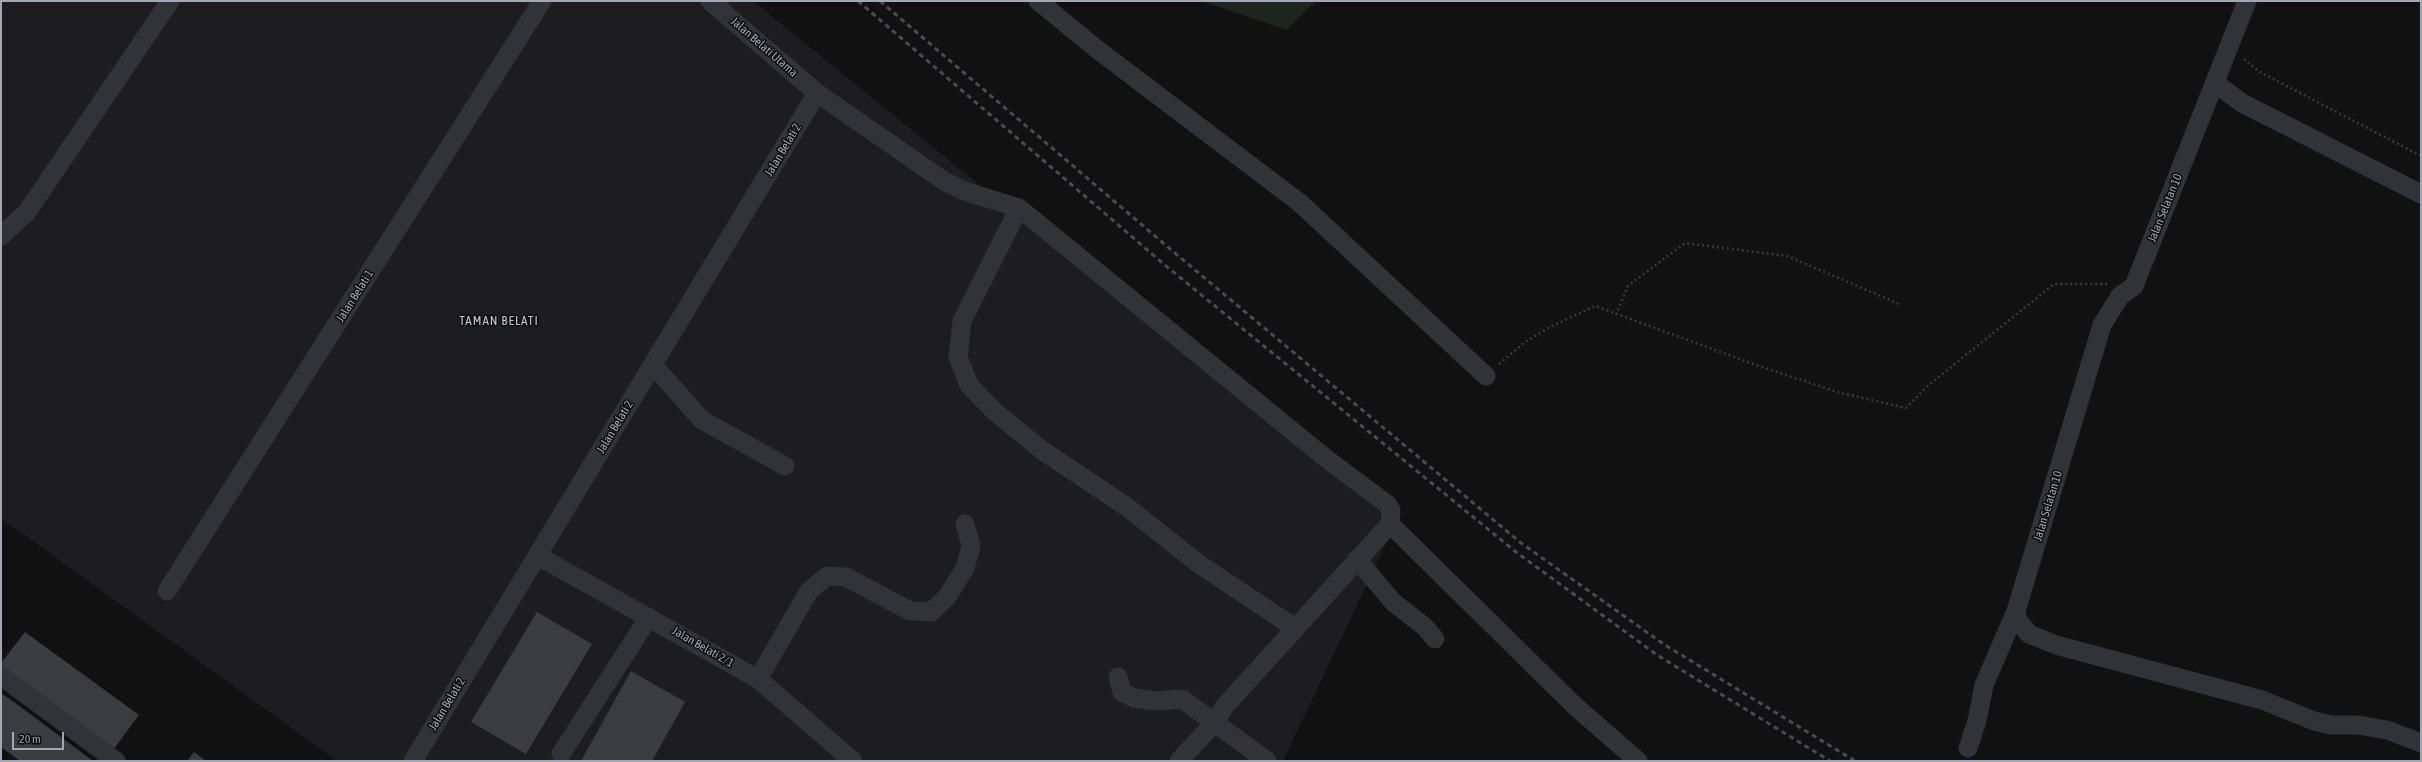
<!DOCTYPE html>
<style>
body{margin:0}
#map{position:relative;width:2422px;height:762px;overflow:hidden;background:#111112;font-family:"Asap Condensed",sans-serif}
canvas{display:block}
.frame{position:absolute;inset:0;border:2px solid #a1a7b4;pointer-events:none}
.scale{position:absolute;left:12px;top:732px;width:52px;height:18px;box-sizing:border-box;border:2px solid #a1a7b4;border-top:0;padding-left:5px;font-size:12px;line-height:14px;white-space:nowrap;color:#a1a7b4;-webkit-text-stroke:3px #0c0c0d;paint-order:stroke}
</style>
<div id="map">
<canvas width="2422" height="762"></canvas>
<div class="frame"></div>
<div class="scale">20 m</div>
</div>
<script>
const ctx = document.querySelector('canvas').getContext('2d');
ctx.lineJoin = 'round';
function paint(path, color) { ctx.fillStyle = color; ctx.fill(path, 'evenodd'); }
const poly = rows => new Path2D(rows.map(r => 'M' + r).join(''));
function stroke(path, color, width, dash) { ctx.strokeStyle = color; ctx.lineWidth = width; ctx.lineCap = dash ? 'butt' : 'round'; ctx.setLineDash(dash || []); ctx.stroke(path); }
function write(font, color, halo, rows, align = 'center') {
  ctx.font = font + ' "Asap Condensed",sans-serif'; ctx.lineWidth = 3; ctx.setLineDash([]); ctx.textBaseline = 'middle'; ctx.strokeStyle = halo; ctx.fillStyle = color; for (const [text, x, y, turn = 0] of rows) {
    ctx.save(); ctx.translate(x, y); ctx.rotate((+turn || 0) * Math.PI / 180); ctx.textAlign = isNaN(turn) ? turn : align; if (halo) ctx.strokeText(text, 0, 0); ctx.fillText(text, 0, 0); ctx.restore();
  }
}
paint(poly([
 [1,1,753,1,1396,523,1283,761,337,761,1,518]
]), '#1d1d1f');
paint(poly([
 [1201,1,1316,1,1287,30]
]), '#1d251e');
paint(poly([
 [537,612,592,644,526,754,471,722],
 [25,632,139,715,113,750,1,668,1,663],
 [631,671,685,702,652,761,581,761],
 [1,693,22,708,93,761,20,761,1,747],
 [194,752,206,761,187,761]
]), '#3a3c40');
stroke(poly([
 [2244,59,2260,72,2421,156],
 [1616,315,1628,286,1685,243,1787,256,1899,304],
 [1499,364,1525,342,1550,327,1595,306,1756,365,1837,392,1906,408,1930,384,2054,284,2107,284]
]), '#373a3f', 2.5, [2, 3]);
stroke(poly([
 [710,1,817,93,944,181,964,191,1019,208,1328,460,1387,504,1391,510,1390,524,1224,707,1215,722,1179,761],
 [1038,1,1098,50,1300,203,1486,376],
 [2215,83,2242,103,2421,194],
 [1019,208,962,321,958,357,969,385,994,411,1043,451,1127,507,1199,564,1295,628],
 [1,236,27,212,170,1],
 [653,365,702,420,785,466],
 [1390,524,1576,707,1638,761],
 [538,556,758,679,853,761],
 [1357,559,1393,602,1425,627,1435,639],
 [167,591,542,1],
 [2016,611,2018,621,2029,634,2056,645,2262,700,2314,721,2331,725,2358,725,2387,730,2421,743],
 [1,676,116,761],
 [1118,677,1122,692,1134,698,1155,701,1182,699,1267,761],
 [758,679,809,591,827,576,846,577,910,611,931,612,947,597,965,568,971,546,965,524],
 [1968,748,1977,721,1984,685,2016,611,2102,325,2120,296,2134,286,2247,1],
 [561,754,649,617],
 [413,761,817,93]
]), '#313338', 19);
stroke(poly([
 [858,1,1166,266,1516,552,1657,655,1830,761],
 [880,1,1176,254,1521,543,1665,645,1855,761]
]), '#484b51', 3, [5, 4]);
write('12px', '#a1a7b4', '#0c0c0d', [
 ["Jalan Belati Utama",764,47,41],
 ["Jalan Belati 2",783,150,-59],
 ["Jalan Selatan 10",2165,208,-68],
 ["Jalan Belati 1",355,296,-58],
 ["Jalan Belati 2",615,427,-59],
 ["Jalan Selatan 10",2048,506,-73],
 ["Jalan Belati 2/1",703,647,30],
 ["Jalan Belati 2",447,704,-59]
]);
ctx.letterSpacing = '1px';
write('13px', '#c2c6d0', '#0c0c0d', [
 ["TAMAN BELATI",499,321]
]);
ctx.letterSpacing = '0px';
</script>
